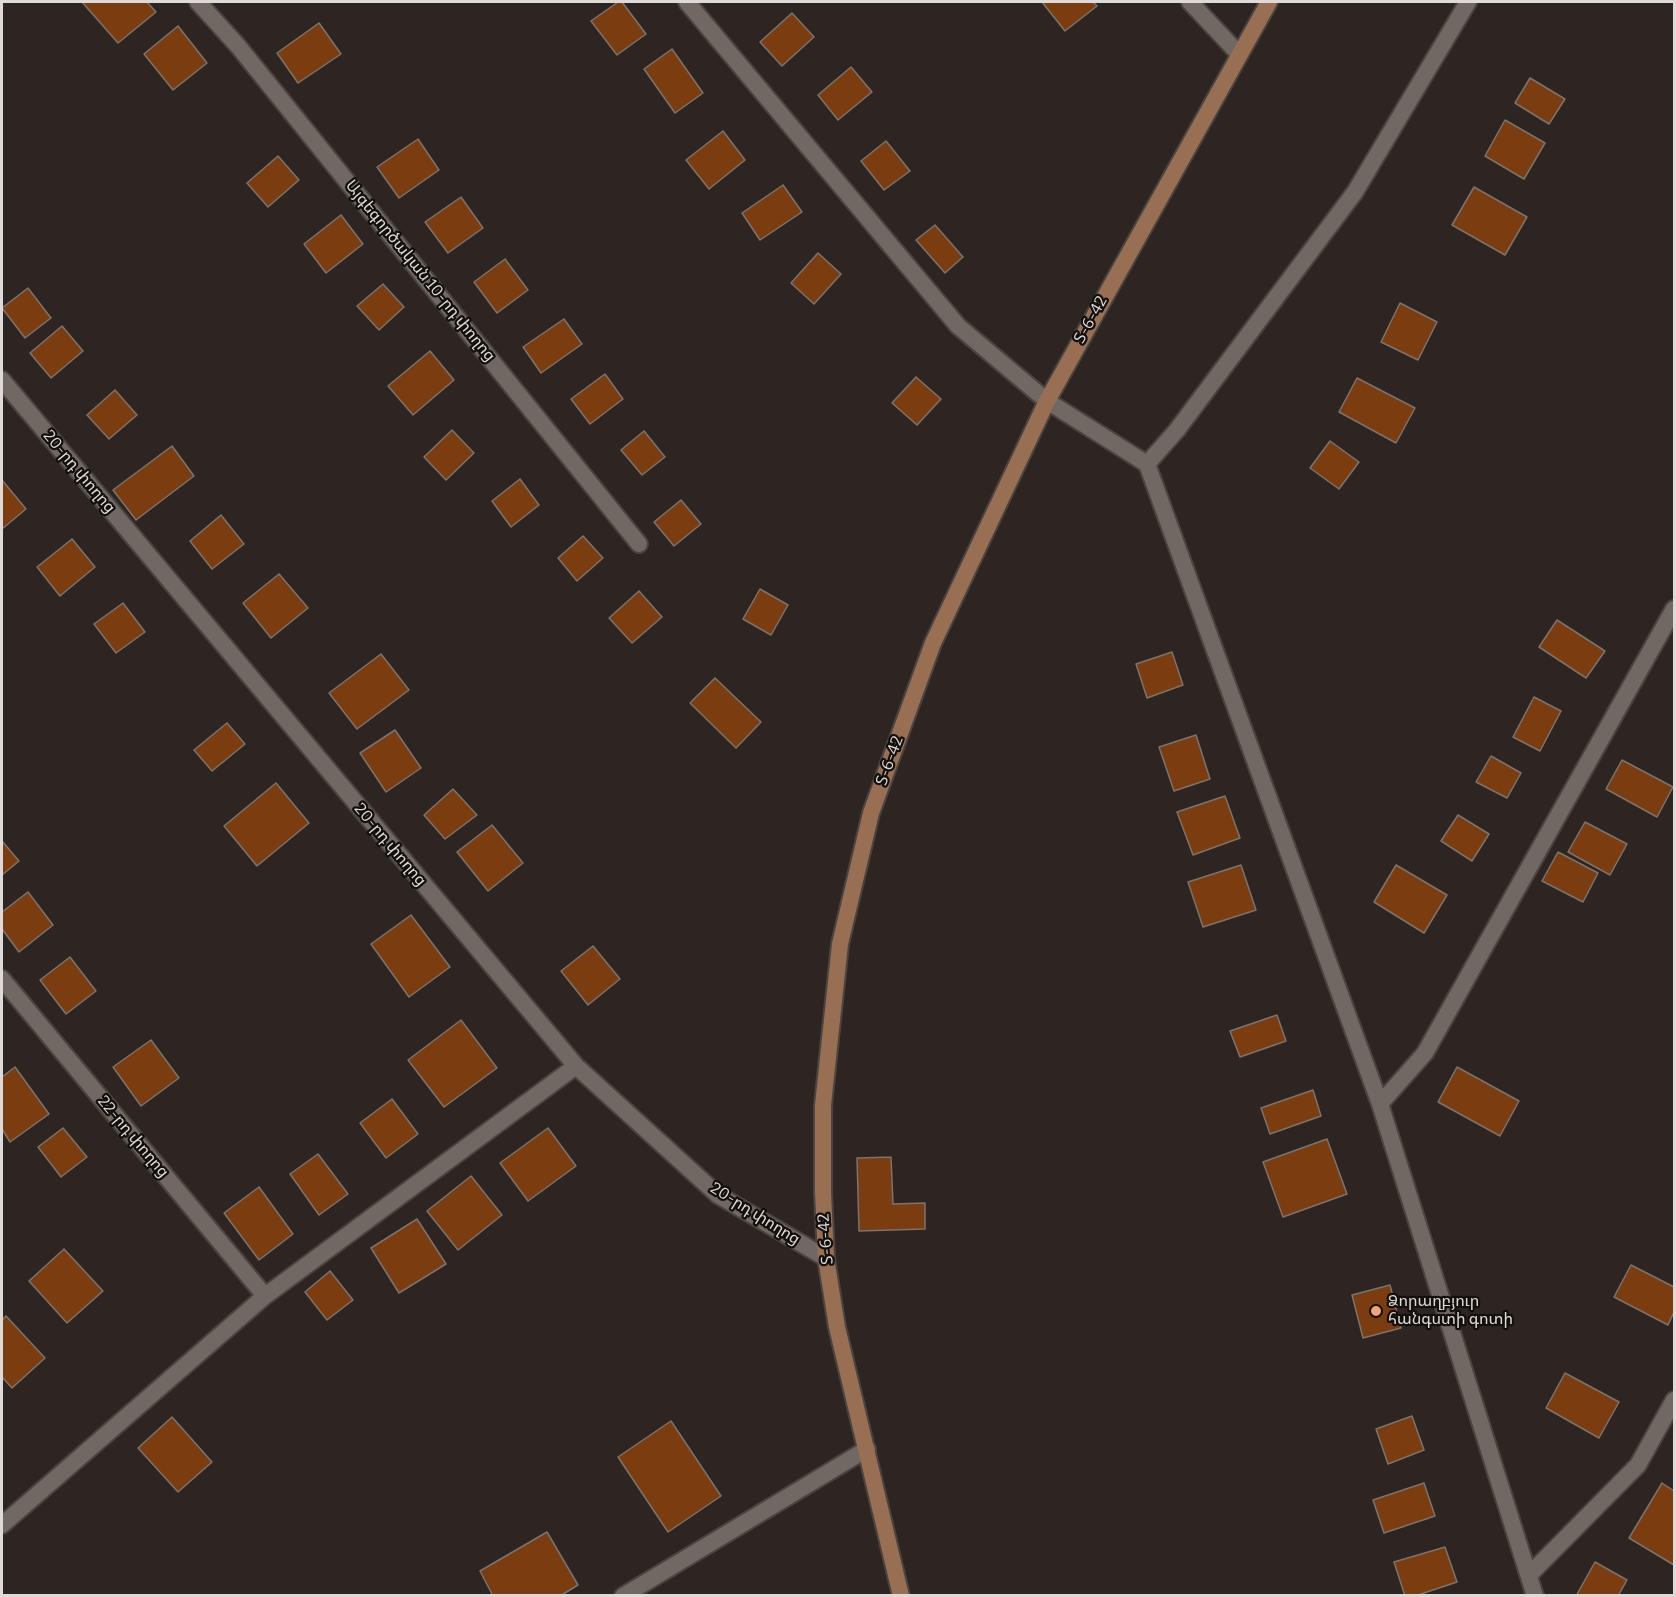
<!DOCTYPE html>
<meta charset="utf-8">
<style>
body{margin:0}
#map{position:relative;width:1676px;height:1597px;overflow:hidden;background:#2c2521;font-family:Bitter,serif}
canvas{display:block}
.frame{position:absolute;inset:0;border:3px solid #dfdad7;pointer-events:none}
</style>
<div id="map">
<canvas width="1676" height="1597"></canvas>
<div class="frame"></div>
</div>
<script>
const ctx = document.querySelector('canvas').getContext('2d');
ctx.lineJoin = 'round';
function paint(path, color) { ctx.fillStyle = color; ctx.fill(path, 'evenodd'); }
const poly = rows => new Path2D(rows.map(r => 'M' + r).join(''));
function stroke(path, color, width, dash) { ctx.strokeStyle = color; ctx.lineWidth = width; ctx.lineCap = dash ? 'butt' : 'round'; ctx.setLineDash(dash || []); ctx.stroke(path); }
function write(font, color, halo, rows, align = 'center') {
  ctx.font = font + ' Bitter,"Noto Sans Armenian",serif'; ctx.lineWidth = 4.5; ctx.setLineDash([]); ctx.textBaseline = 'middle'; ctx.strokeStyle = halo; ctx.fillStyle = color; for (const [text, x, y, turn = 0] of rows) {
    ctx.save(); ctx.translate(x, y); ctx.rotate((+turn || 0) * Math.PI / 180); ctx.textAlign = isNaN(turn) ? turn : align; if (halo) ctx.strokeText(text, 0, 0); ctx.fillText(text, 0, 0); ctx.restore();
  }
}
const building = poly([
 [82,2,147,2,156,12,118,43,82,2],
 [618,2,622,2,646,34,617,55,591,21,618,2],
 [1042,2,1093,2,1097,6,1065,31,1042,2],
 [792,13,814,37,782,66,760,42,792,13],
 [319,23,341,54,298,83,277,53,319,23],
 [178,26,207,63,173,90,144,54,178,26],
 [672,49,703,93,675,113,644,69,672,49],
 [851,67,872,92,838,120,818,95,851,67],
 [1530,78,1565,99,1549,124,1515,103,1530,78],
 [1505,120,1545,143,1524,179,1485,156,1505,120],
 [723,131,745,160,709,189,686,160,723,131],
 [418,139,439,170,399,198,377,167,418,139],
 [886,141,910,171,884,190,861,161,886,141],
 [278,156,299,180,268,207,247,183,278,156],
 [783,185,802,212,760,240,742,213,783,185],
 [1474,187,1527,217,1505,255,1452,225,1474,187],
 [461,197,483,228,448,253,425,222,461,197],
 [341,215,363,244,326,273,304,244,341,215],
 [935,225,963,257,945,273,916,240,935,225],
 [818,253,841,274,814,304,791,283,818,253],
 [505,259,528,290,497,313,474,282,505,259],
 [383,284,404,307,379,330,357,306,383,284],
 [28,288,51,318,25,338,2,308,28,288],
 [1400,303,1437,322,1418,360,1381,342,1400,303],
 [564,319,582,344,541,373,523,347,564,319],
 [62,326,83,351,51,378,30,353,62,326],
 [430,351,454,380,413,415,388,386,430,351],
 [605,374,623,399,590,424,571,399,605,374],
 [916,377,941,399,917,425,892,403,916,377],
 [1357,378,1415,408,1396,443,1339,412,1357,378],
 [115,390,137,415,109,439,87,415,115,390],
 [452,430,474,453,446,480,424,457,452,430],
 [644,431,665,457,642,475,621,450,644,431],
 [1330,441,1359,462,1339,489,1310,468,1330,441],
 [172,446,194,476,136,520,113,490,172,446],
 [520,479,539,505,511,527,492,501,520,479],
 [2,480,26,509,2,529,2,480],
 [681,500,701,524,674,546,654,522,681,500],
 [221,515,244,544,212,569,190,541,221,515],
 [583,536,603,558,577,581,558,558,583,536],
 [72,539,95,567,60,596,37,567,72,539],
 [279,574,308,608,271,638,243,603,279,574],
 [760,589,788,605,771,635,743,619,760,589],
 [639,591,662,617,632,643,609,618,639,591],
 [123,603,145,632,116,653,94,624,123,603],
 [1557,620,1605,651,1586,678,1539,647,1557,620],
 [1172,652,1183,685,1147,698,1136,664,1172,652],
 [381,654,409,690,357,729,329,693,381,654],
 [715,678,761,722,736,748,690,703,715,678],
 [1534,697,1561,711,1540,751,1513,737,1534,697],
 [227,723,245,744,212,771,194,750,227,723],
 [395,730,421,768,386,792,360,753,395,730],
 [1196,735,1210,779,1174,791,1159,747,1196,735],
 [1491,756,1521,773,1507,798,1476,782,1491,756],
 [1622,760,1673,787,1657,817,1606,789,1622,760],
 [276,783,309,823,257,866,224,826,276,783],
 [453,789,477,815,445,839,424,815,453,789],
 [1225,796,1240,838,1193,855,1177,812,1225,796],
 [1458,815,1489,834,1472,861,1441,841,1458,815],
 [1585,822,1627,844,1610,875,1568,852,1585,822],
 [492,825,523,863,488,891,457,852,492,825],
 [2,841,19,861,2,875,2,841],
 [1558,852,1598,873,1583,902,1542,881,1558,852],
 [1241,865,1256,910,1203,927,1188,882,1241,865],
 [1396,865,1447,895,1424,933,1374,902,1396,865],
 [28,892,53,925,19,952,2,929,2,912,28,892],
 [411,915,450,967,409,997,371,944,411,915],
 [593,946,620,979,588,1005,561,971,593,946],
 [70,957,96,991,66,1014,40,980,70,957],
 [1277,1015,1286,1041,1240,1057,1230,1031,1277,1015],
 [461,1020,497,1068,444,1107,408,1060,461,1020],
 [151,1040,179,1078,141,1106,113,1067,151,1040],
 [15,1067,49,1114,10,1142,2,1129,2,1077,15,1067],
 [1457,1067,1519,1101,1500,1136,1438,1102,1457,1067],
 [1313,1090,1321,1116,1270,1134,1261,1108,1313,1090],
 [392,1099,418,1134,386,1158,360,1123,392,1099],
 [63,1128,87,1157,61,1177,38,1147,63,1128],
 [548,1128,576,1166,528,1201,500,1163,548,1128],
 [1327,1139,1347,1194,1283,1217,1263,1162,1327,1139],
 [318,1154,348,1194,319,1215,290,1174,318,1154],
 [891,1157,893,1204,925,1203,925,1229,859,1231,857,1158,891,1157],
 [471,1176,502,1215,458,1250,427,1211,471,1176],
 [259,1187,293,1234,259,1260,224,1213,259,1187],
 [417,1219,446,1264,399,1293,371,1248,417,1219],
 [64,1249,103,1291,67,1323,29,1281,64,1249],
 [1631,1265,1674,1287,1674,1312,1668,1325,1614,1297,1631,1265],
 [330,1271,353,1300,327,1320,305,1292,330,1271],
 [1390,1285,1401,1328,1363,1338,1352,1295,1390,1285],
 [6,1316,45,1358,12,1388,2,1377,2,1320,6,1316],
 [1565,1373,1619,1402,1599,1438,1546,1408,1565,1373],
 [1412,1416,1424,1450,1388,1464,1376,1429,1412,1416],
 [172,1417,212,1462,178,1492,138,1448,172,1417],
 [671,1421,721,1496,668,1532,618,1457,671,1421],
 [1424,1483,1435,1516,1384,1533,1373,1500,1424,1483],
 [1662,1483,1674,1491,1674,1565,1629,1538,1662,1483],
 [547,1532,578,1585,560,1596,493,1596,480,1571,547,1532],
 [1445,1547,1457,1582,1415,1596,1405,1596,1394,1562,1445,1547],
 [1595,1562,1627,1580,1618,1596,1576,1596,1595,1562]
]);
paint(building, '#7b3d0f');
stroke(building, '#7c736e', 1.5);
const minor = poly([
 [198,2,238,46,639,544],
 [687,2,958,326,1047,401,1147,464,1380,1104,1535,1596],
 [1190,2,1238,53],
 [2,380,576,1066,718,1195,826,1258],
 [1147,464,1177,430,1355,192,1468,2],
 [2,979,265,1296],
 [1380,1104,1425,1053,1674,609],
 [2,1525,265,1296,576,1066],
 [1529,1575,1638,1465,1674,1400],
 [623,1596,867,1449]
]);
const secondary = poly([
 [901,1596,837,1327,826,1258,823,1192,823,1105,840,944,871,813,933,643,1047,401,1269,2]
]);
stroke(minor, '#4a433f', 20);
stroke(secondary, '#4a433f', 20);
stroke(minor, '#716863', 16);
stroke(secondary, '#986f53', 16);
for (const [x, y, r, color] of [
 [1376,1311,6,"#efa376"]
]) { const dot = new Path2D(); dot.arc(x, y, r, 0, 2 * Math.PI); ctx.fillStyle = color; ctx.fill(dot); stroke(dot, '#120f0d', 2); }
write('16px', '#dfdad7', '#120f0d', [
 ["Այգեգործական 10-րդ փողոց",420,271,51],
 ["Տ-6-42",1091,320,-61],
 ["20-րդ փողոց",79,472,50],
 ["Տ-6-42",890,761,-70],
 ["20-րդ փողոց",390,845,50],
 ["22-րդ փողոց",133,1137,50],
 ["20-րդ փողոց",755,1214,32],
 ["Տ-6-42",826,1239,-95]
]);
write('16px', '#dfdad7', '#120f0d', [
 ["Ձորաղբյուր",1388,1302],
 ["հանգստի գոտի",1388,1320]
], 'left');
</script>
